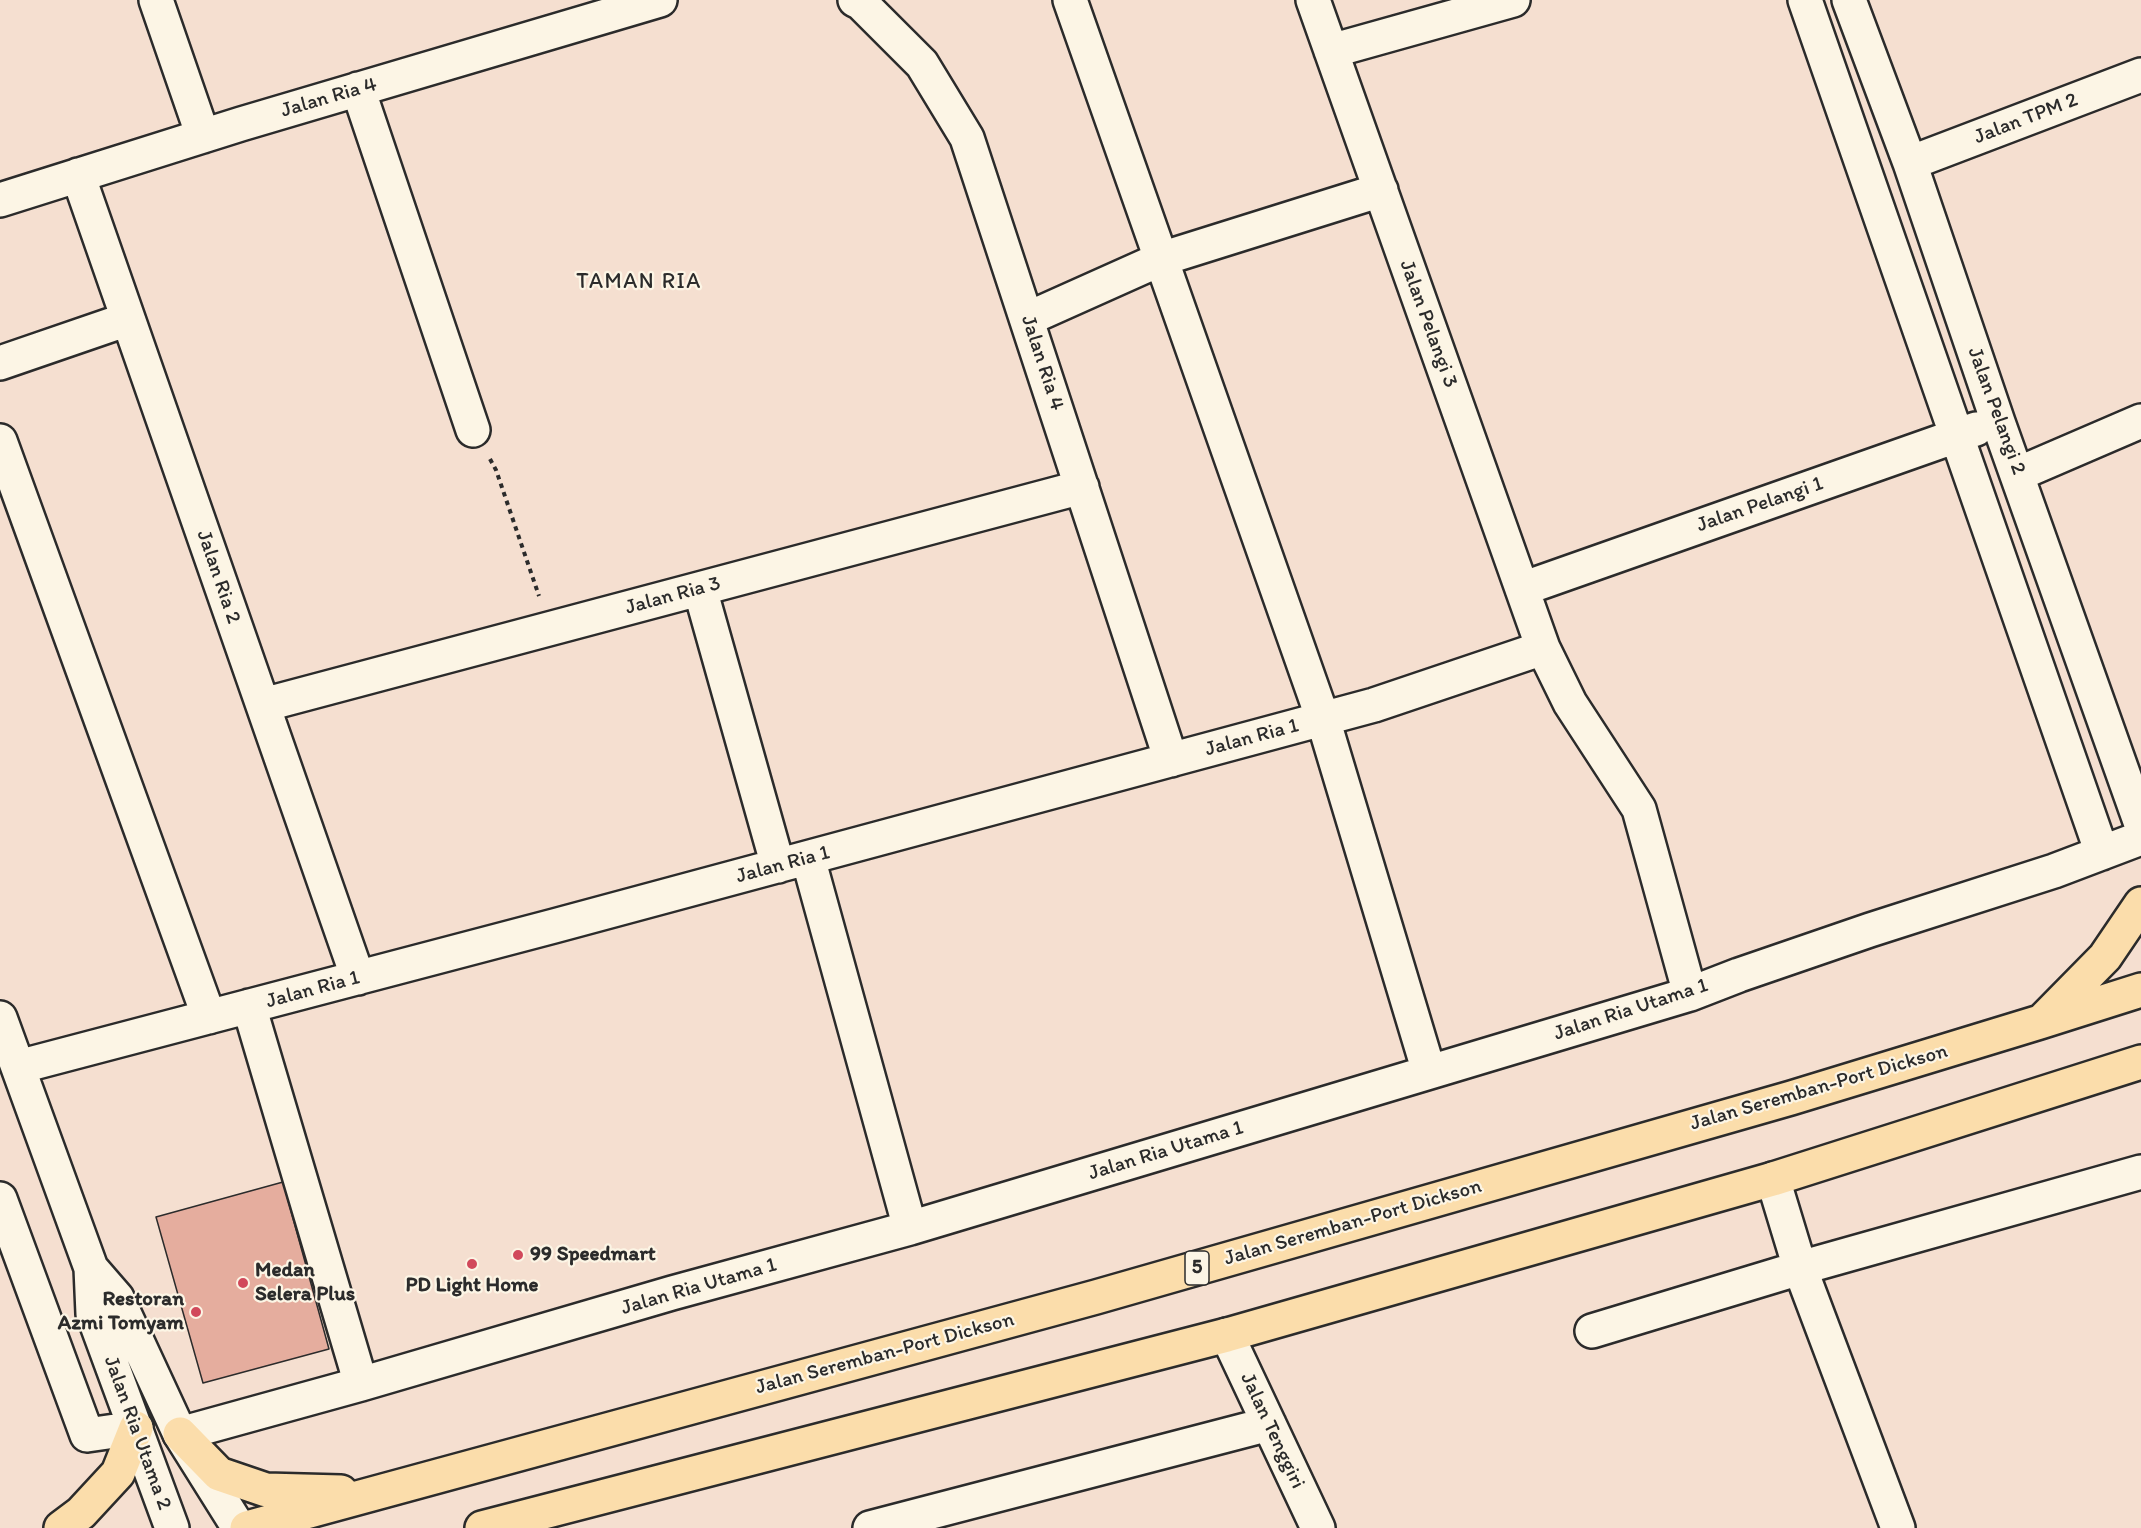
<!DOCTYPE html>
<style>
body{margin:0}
canvas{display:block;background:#f5dfd0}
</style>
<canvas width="2141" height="1528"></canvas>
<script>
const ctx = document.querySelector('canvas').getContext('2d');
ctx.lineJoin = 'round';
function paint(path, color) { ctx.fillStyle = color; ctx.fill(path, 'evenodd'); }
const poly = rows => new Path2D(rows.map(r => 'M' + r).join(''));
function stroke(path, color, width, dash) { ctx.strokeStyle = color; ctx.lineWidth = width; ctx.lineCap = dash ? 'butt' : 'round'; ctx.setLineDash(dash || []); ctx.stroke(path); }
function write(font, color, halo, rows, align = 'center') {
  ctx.font = font + ' Itim,sans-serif'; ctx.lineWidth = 4.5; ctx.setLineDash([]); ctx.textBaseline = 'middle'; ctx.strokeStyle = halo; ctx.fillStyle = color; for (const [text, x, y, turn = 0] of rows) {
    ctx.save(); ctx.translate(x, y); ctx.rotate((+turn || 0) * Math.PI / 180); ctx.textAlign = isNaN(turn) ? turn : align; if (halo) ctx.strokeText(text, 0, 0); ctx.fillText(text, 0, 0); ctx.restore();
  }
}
const building = poly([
 [283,1182,329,1349,203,1383,156,1217,283,1182]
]);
paint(building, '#e5ad9e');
stroke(building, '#2b2b2b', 1.5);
const minor = poly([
 [156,0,203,136],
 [855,0,861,3,922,64,967,138,1171,760],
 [1070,0,1323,719,1429,1072],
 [1313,0,1543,648,1570,703,1639,809,1690,994],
 [1805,0,2102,853],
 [1849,0,1910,163,1998,422,2141,824],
 [1331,51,1513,0],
 [358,89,473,430],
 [1910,163,2141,75],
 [78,175,358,978],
 [0,200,241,124,660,0],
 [1027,319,1161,259,1381,190],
 [0,363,128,319],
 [0,441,209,1017],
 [2018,474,2141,421],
 [700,589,778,866],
 [1522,589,1976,429],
 [263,705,1082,487],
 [808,858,910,1228],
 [249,1006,361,1384],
 [0,1018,91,1268,93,1314,172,1528],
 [18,1067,554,926,1374,705,1543,648],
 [1773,1179,1800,1268,1898,1528],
 [0,1199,87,1435,136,1428],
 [91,1268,117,1298,180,1434,239,1528],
 [1592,1331,1800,1268,2141,1172],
 [1227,1335,1318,1528],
 [180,1434,361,1384,672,1293,910,1228,1690,994,1739,975,1870,930,2054,871,2141,838],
 [870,1528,1269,1424]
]);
const highway = poly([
 [2044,1019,2105,957,2141,904],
 [180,1434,219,1474,266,1490,341,1492],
 [61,1528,81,1513,118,1473,136,1428],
 [247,1528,1096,1297,1791,1098,2040,1022,2141,990],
 [482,1528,1227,1335,1773,1179,2141,1062]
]);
stroke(minor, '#2b2b2b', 38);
stroke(highway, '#2b2b2b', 38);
stroke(poly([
 [490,459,496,470,539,596]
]), '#2b2b2b', 4, [4.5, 4.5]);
stroke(minor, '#fcf5e5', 33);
stroke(highway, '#fbddab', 33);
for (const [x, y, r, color] of [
 [518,1255,6,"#d1495b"],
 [472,1264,6,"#d1495b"],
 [243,1283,6,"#d1495b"],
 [196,1312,6,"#d1495b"]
]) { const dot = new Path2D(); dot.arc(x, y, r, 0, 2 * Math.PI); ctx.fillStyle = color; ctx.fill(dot); stroke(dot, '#fcf5e5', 2); }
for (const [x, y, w] of [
 [1197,1268,24]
]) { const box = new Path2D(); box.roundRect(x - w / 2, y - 17, w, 34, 4.5); ctx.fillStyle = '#fcf5e5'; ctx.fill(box); stroke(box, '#2b2b2b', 1.5); }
write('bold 20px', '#2b2b2b', null, [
 ["5",1197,1268]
]);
write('21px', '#2b2b2b', '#fcf5e5', [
 ["Jalan Ria 4",329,98,-16],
 ["Jalan TPM 2",2026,119,-21],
 ["Jalan Pelangi 3",1428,324,70],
 ["Jalan Ria 4",1042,363,72],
 ["Jalan Pelangi 2",1996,411,70],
 ["Jalan Pelangi 1",1760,505,-19],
 ["Jalan Ria 2",218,577,71],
 ["Jalan Ria 3",673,596,-15],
 ["Jalan Ria 1",1252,738,-15],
 ["Jalan Ria 1",783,865,-15],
 ["Jalan Ria 1",313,990,-15],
 ["Jalan Ria Utama 1",1631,1010,-18],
 ["Jalan Seremban-Port Dickson",1819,1088,-16],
 ["Jalan Ria Utama 1",1166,1151,-17],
 ["Jalan Seremban-Port Dickson",1353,1223,-16],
 ["Jalan Ria Utama 1",699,1287,-16],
 ["Jalan Seremban-Port Dickson",885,1354,-15],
 ["Jalan Tenggiri",1272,1431,65],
 ["Jalan Ria Utama 2",137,1433,70]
]);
write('bold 21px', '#2b2b2b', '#fcf5e5', [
 ["99 Speedmart",530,1255],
 ["Medan",255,1271],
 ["Selera Plus",255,1295],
 ["PD Light Home",472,1286,"center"],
 ["Restoran",184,1300,"right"],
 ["Azmi Tomyam",184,1324,"right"]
], 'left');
ctx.letterSpacing = '1.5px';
write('22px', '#2b2b2b', '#fcf5e5', [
 ["TAMAN RIA",639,282]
]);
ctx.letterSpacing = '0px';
</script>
